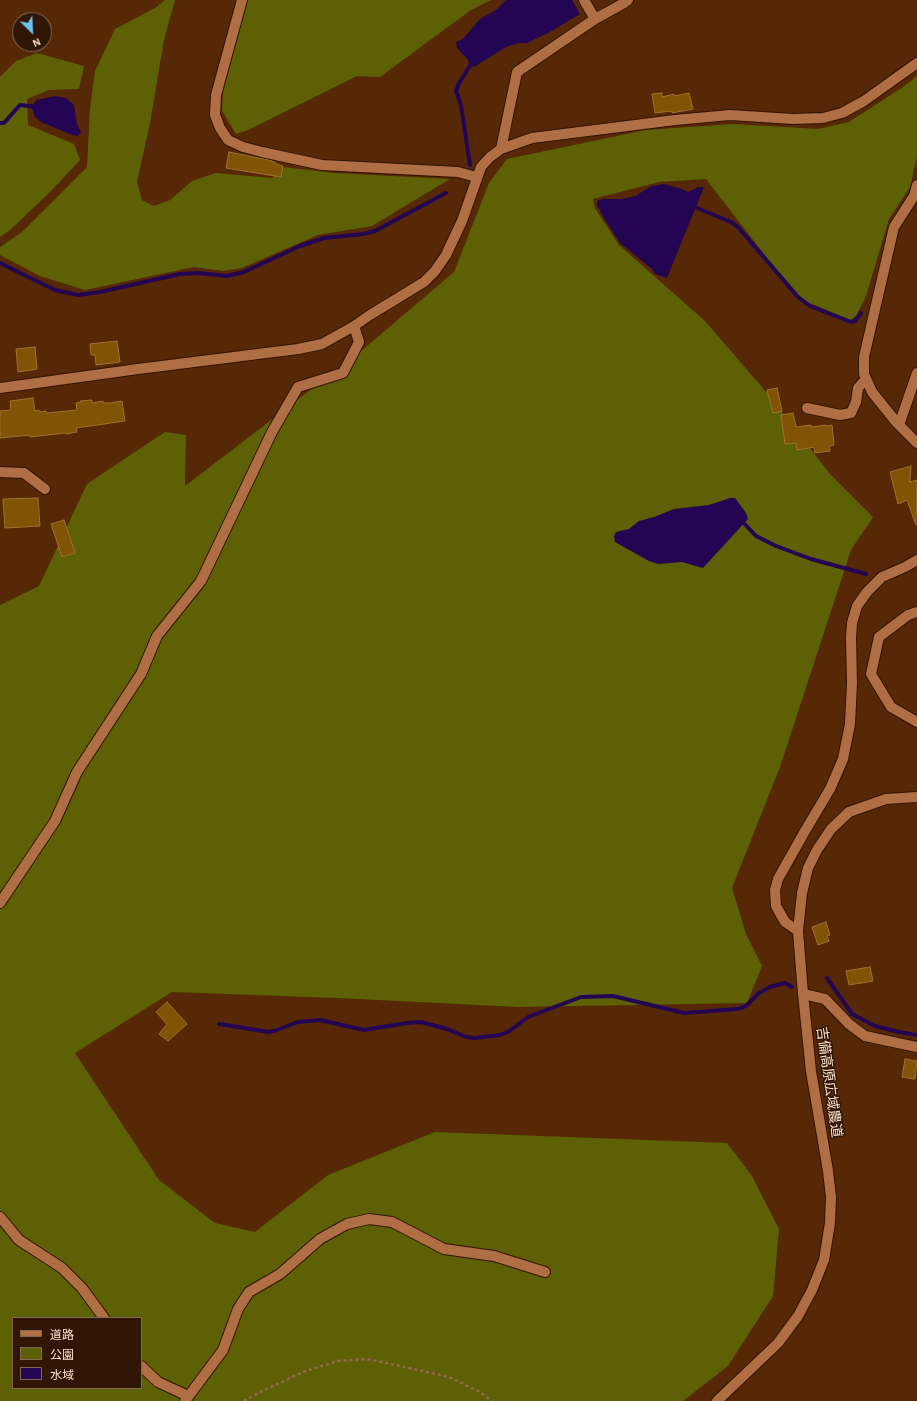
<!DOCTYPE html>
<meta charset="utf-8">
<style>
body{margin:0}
#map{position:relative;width:917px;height:1401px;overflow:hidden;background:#562805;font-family:"Alegreya Sans","Noto Sans JP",sans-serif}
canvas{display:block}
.legend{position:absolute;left:12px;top:1317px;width:130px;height:72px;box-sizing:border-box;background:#301605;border:1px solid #826756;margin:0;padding:5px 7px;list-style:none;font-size:12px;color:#fee0cf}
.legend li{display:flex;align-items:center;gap:8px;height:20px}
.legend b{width:20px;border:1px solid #826756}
.north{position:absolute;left:12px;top:12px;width:40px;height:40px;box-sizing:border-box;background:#301605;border:1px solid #826756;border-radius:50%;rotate:156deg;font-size:11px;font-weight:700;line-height:16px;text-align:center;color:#fee0cf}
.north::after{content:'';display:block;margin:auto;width:14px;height:18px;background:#69c3f1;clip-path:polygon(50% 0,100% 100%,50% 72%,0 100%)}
</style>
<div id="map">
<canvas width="917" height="1401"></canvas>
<ul class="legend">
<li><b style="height:5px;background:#af6e44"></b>道路</li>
<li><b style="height:11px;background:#5d6005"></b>公園</li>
<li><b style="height:11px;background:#240553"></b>水域</li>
</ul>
<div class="north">N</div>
</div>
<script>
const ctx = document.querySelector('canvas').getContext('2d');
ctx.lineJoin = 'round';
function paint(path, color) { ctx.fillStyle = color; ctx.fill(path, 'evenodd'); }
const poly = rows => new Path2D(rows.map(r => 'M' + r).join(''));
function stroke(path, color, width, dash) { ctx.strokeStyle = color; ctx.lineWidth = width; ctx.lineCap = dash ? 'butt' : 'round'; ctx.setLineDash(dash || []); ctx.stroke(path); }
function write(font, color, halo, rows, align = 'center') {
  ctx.font = font + ' "Alegreya Sans","Noto Sans JP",sans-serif'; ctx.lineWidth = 3; ctx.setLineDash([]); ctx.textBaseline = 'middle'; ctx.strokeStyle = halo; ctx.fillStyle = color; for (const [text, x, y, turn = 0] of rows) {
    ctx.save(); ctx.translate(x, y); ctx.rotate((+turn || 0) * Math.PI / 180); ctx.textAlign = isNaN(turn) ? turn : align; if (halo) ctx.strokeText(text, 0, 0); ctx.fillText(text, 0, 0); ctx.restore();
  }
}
paint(poly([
 [165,0,175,0,164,40,150,123,137,182,142,200,154,206,170,200,192,181,216,173,272,178,283,167,335,173,450,179,372,226,318,235,242,268,223,271,194,267,85,290,40,276,0,255,0,247,22,232,87,167,90,109,95,71,115,29,155,8],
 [247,0,491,0,471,10,380,77,357,76,246,131,236,134,222,111,223,92],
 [37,53,84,66,79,89,49,90,27,99,28,125,74,144,80,160,51,191,10,230,0,237,0,77,16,61],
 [917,76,917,157,910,187,889,219,866,296,856,316,850,320,803,300,774,267,706,179,659,182,593,199,595,208,619,245,705,321,768,394,830,474,873,517,851,550,780,767,732,888,746,934,762,966,747,1003,519,1007,337,998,172,992,75,1053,159,1180,215,1223,255,1232,328,1175,435,1132,727,1143,752,1176,779,1229,773,1296,728,1366,683,1401,0,1401,0,605,39,586,87,484,165,432,186,435,185,486,360,352,454,272,489,183,507,159,646,130,733,124,818,129,849,122,903,87],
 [13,1318,141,1318,141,1388,13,1388]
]), '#5d6005');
paint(poly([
 [506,0,572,0,580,14,548,33,527,43,519,43,506,47,474,67,470,65,468,60,457,48,456,42,463,39,480,19,496,10],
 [55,96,66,98,74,105,77,124,81,132,78,136,72,135,41,122,35,117,31,106,37,100],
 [664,184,682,189,688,192,698,187,704,187,667,278,655,274,652,269,620,243,605,220,597,205,597,201,603,199,622,199,635,196,652,186],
 [730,498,735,498,746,513,748,519,703,568,682,562,658,564,649,561,615,542,614,536,616,532,629,529,639,521,654,517,674,509,709,505]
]), '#240553');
stroke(poly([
 [0,123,4,123,20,105,37,107],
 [470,165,461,105,456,91,459,83,473,61],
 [692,206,731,222,738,227,798,297,810,306,851,322,855,321,861,313],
 [0,263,55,290,78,295,100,292,180,274,198,273,227,276,244,272,300,246,324,238,363,234,375,231,446,193],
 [740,519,756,536,776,546,811,559,866,574],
 [827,978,852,1014,875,1026,899,1032,917,1035],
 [219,1024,269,1032,277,1030,298,1022,320,1020,364,1030,407,1023,421,1022,447,1029,466,1037,475,1038,500,1035,508,1032,528,1017,581,997,613,996,684,1013,738,1009,746,1006,759,993,770,987,785,983,792,987]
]), '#240553', 4);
const building = poly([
 [662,93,662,97,674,94,674,96,689,93,693,109,672,113,672,111,655,113,652,94,662,93],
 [229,152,269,160,276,163,276,164,283,166,281,177,226,168,229,152],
 [117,341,120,362,96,365,95,355,91,355,90,344,117,341],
 [35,347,37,369,18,372,16,349,35,347],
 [777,388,782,411,773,413,767,390,777,388],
 [33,398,35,411,39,410,40,412,46,411,47,413,77,410,76,403,81,402,80,401,92,400,92,403,103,401,103,403,110,403,122,401,125,421,76,428,77,432,66,434,65,433,30,437,30,435,0,438,0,411,11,410,10,401,33,398],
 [793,413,796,427,811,425,811,427,826,425,826,426,832,425,834,445,829,446,830,451,815,453,814,447,797,450,796,443,785,444,781,415,793,413],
 [911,466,910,482,917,480,916,525,907,500,898,504,890,472,911,466],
 [38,498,40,526,5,528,3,499,38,498],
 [64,520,75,553,62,557,51,524,64,520],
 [826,922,830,935,827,936,829,941,818,945,812,927,826,922],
 [870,967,873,981,849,985,846,971,870,967],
 [167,1002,187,1024,168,1041,159,1034,167,1024,156,1012,167,1002],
 [905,1059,917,1061,915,1079,902,1077,905,1059]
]);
paint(building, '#805305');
stroke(building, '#a17130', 1);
const minor = poly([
 [242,0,216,95,215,115,220,128,228,140,243,147,262,152,322,165,458,172,476,177],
 [584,0,595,19],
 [501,149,517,72,595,19,624,3,628,0],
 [917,185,914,196,894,227,864,357,864,374,872,392,897,423,917,443],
 [0,388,138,369,298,349,322,344,354,326,370,315,424,282,435,271,446,255,462,221,481,167,490,157,501,149,532,138,675,120,730,115,793,119,823,118,842,113,864,101,917,63],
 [807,408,840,415,851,413,856,402,858,388,866,379],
 [899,425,917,373],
 [0,472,24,473,45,489],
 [0,903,55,821,77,772,141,674,157,636,201,581,272,432,298,387,343,373,359,342,354,326],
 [798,931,785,922,776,906,775,890,778,879,805,831,830,789,843,759,850,724,852,683,851,638,852,623,857,606,867,592,882,577,905,567,917,560],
 [803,994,825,999,849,1024,865,1036,917,1047],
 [0,1217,19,1240,62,1268,82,1288,104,1318],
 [141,1366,158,1382,188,1396],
 [185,1401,223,1350,238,1309,249,1292,280,1274,320,1239,347,1224,369,1219,392,1222,444,1249,494,1256,545,1272]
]);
const tertiary = poly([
 [917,612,908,615,879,637,871,674,891,707,917,722],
 [717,1401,778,1343,798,1316,812,1290,824,1260,830,1223,831,1197,828,1171,811,1071,803,994,798,931,802,893,808,868,817,850,831,829,849,812,886,799,917,797]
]);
stroke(minor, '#331400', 12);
stroke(tertiary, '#331400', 12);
stroke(poly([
 [244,1401,258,1393,303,1372,338,1361,367,1359,382,1362,449,1377,478,1391,492,1401]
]), '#936b4e', 2.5, [3, 3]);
stroke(minor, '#af6e44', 10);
stroke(tertiary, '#af6e44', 10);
write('14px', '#fee0cf', '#301605', [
 ["吉備高原広域農道",829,1082,82]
]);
</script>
